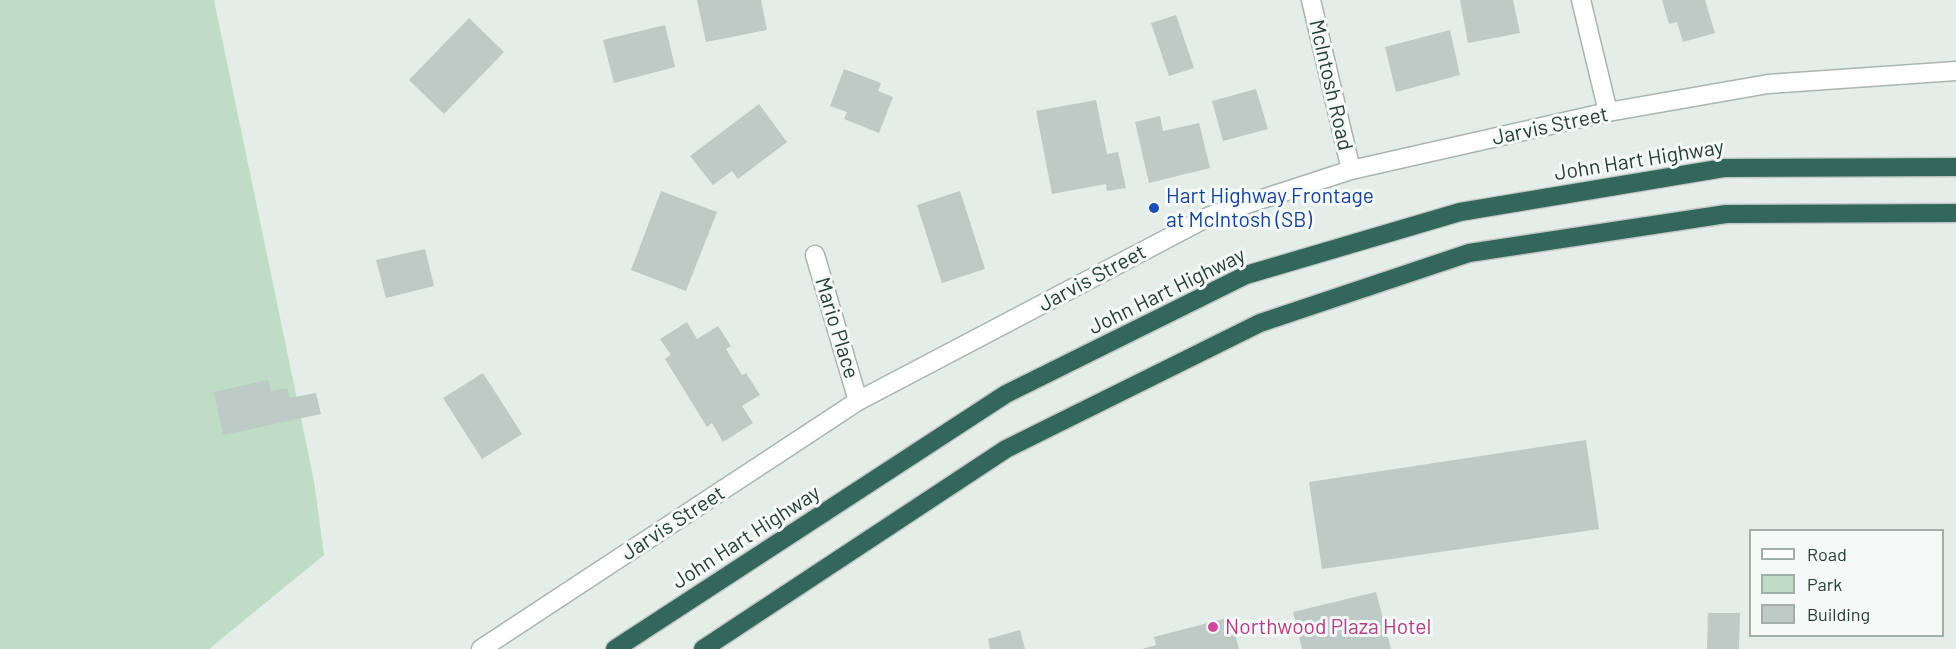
<!DOCTYPE html>
<style>
body{margin:0}
#map{position:relative;width:1956px;height:649px;overflow:hidden;background:#e5ede9;font-family:Barlow,sans-serif}
canvas{display:block}
.legend{position:absolute;left:1749px;top:529px;width:195px;height:108px;box-sizing:border-box;background:#f5f9f7;border:2px solid #a2aeaa;margin:0;padding:8px 10px;list-style:none;font-size:18px;color:#253d36}
.legend li{display:flex;align-items:center;gap:12px;height:30px}
.legend b{width:30px;border:2px solid #a2aeaa}
</style>
<div id="map">
<canvas width="1956" height="649"></canvas>
<ul class="legend">
<li><b style="height:8px;background:#fff"></b>Road</li>
<li><b style="height:16px;background:#bfdcc6"></b>Park</li>
<li><b style="height:16px;background:#bdcac5"></b>Building</li>
</ul>
</div>
<script>
const ctx = document.querySelector('canvas').getContext('2d');
ctx.lineJoin = 'round';
function paint(path, color) { ctx.fillStyle = color; ctx.fill(path, 'evenodd'); }
const poly = rows => new Path2D(rows.map(r => 'M' + r).join(''));
function stroke(path, color, width, dash) { ctx.strokeStyle = color; ctx.lineWidth = width; ctx.lineCap = dash ? 'butt' : 'round'; ctx.setLineDash(dash || []); ctx.stroke(path); }
function write(font, color, halo, rows, align = 'center') {
  ctx.font = font + ' Barlow,sans-serif'; ctx.lineWidth = 6; ctx.setLineDash([]); ctx.textBaseline = 'middle'; ctx.strokeStyle = halo; ctx.fillStyle = color; for (const [text, x, y, turn = 0] of rows) {
    ctx.save(); ctx.translate(x, y); ctx.rotate((+turn || 0) * Math.PI / 180); ctx.textAlign = isNaN(turn) ? turn : align; if (halo) ctx.strokeText(text, 0, 0); ctx.fillText(text, 0, 0); ctx.restore();
  }
}
paint(poly([
 [0,0,214,0,314,481,324,555,209,649,0,649]
]), '#bfdcc6');
paint(poly([
 [697,0,761,0,767,30,706,42],
 [1460,0,1513,0,1520,33,1468,43],
 [1662,0,1705,0,1715,33,1683,42,1677,22,1669,24],
 [1176,15,1194,68,1169,76,1151,23],
 [469,18,504,52,444,114,409,80],
 [665,25,675,67,614,83,603,40],
 [1450,30,1460,75,1396,92,1385,47],
 [844,69,881,83,878,91,893,97,879,133,844,119,847,112,830,106],
 [1256,89,1268,129,1223,141,1212,101],
 [1096,100,1107,154,1118,152,1126,188,1107,191,1106,184,1052,194,1036,111],
 [759,104,787,142,738,179,732,171,713,185,690,156],
 [1160,116,1163,131,1199,123,1210,168,1149,183,1135,122],
 [661,191,717,212,686,291,631,270],
 [960,191,985,269,942,283,917,205],
 [425,249,434,286,386,298,376,260],
 [687,322,697,339,718,326,731,346,726,349,742,375,746,373,760,395,742,406,753,423,723,442,712,423,707,427,665,359,671,355,660,339],
 [483,373,522,434,482,459,443,398],
 [268,380,271,391,287,388,290,398,316,393,321,414,223,435,214,392],
 [1586,440,1599,529,1322,569,1309,482],
 [1376,592,1391,649,1302,649,1293,612],
 [1708,613,1740,613,1739,649,1707,649],
 [1231,617,1239,649,1142,649,1156,645,1154,637],
 [1020,630,1025,649,990,649,988,639]
]), '#bdcac5');
const minor = poly([
 [1311,0,1351,170],
 [1581,0,1608,112],
 [815,255,858,401],
 [481,649,858,401,1210,216,1351,170,1608,112,1768,84,1956,71]
]);
const highway = poly([
 [615,649,1006,394,1246,275,1460,212,1724,168,1956,167],
 [703,649,1006,449,1260,323,1469,253,1726,214,1956,213]
]);
stroke(minor, '#a8b5b0', 21);
stroke(highway, '#c2c9c7', 21);
stroke(minor, '#fff', 18);
stroke(highway, '#33675b', 18);
for (const [x, y, r, color] of [
 [1154,208,6,"#1a4fb4"],
 [1213,627,6,"#d1479c"]
]) { const dot = new Path2D(); dot.arc(x, y, r, 0, 2 * Math.PI); ctx.fillStyle = color; ctx.fill(dot); stroke(dot, '#f5f9f7', 2); }
write('21px', '#253d36', '#f5f9f7', [
 ["McIntosh Road",1331,85,77],
 ["Jarvis Street",1550,126,-12],
 ["John Hart Highway",1639,160,-9],
 ["Jarvis Street",1092,278,-28],
 ["John Hart Highway",1167,291,-26],
 ["Mario Place",837,328,73],
 ["Jarvis Street",673,523,-33],
 ["John Hart Highway",746,537,-33]
]);
write('21px', '#164399', '#f5f9f7', [
 ["Hart Highway Frontage",1166,196],
 ["at McIntosh (SB)",1166,220]
], 'left');
write('21px', '#b23c85', '#f5f9f7', [
 ["Northwood Plaza Hotel",1225,627]
], 'left');
</script>
